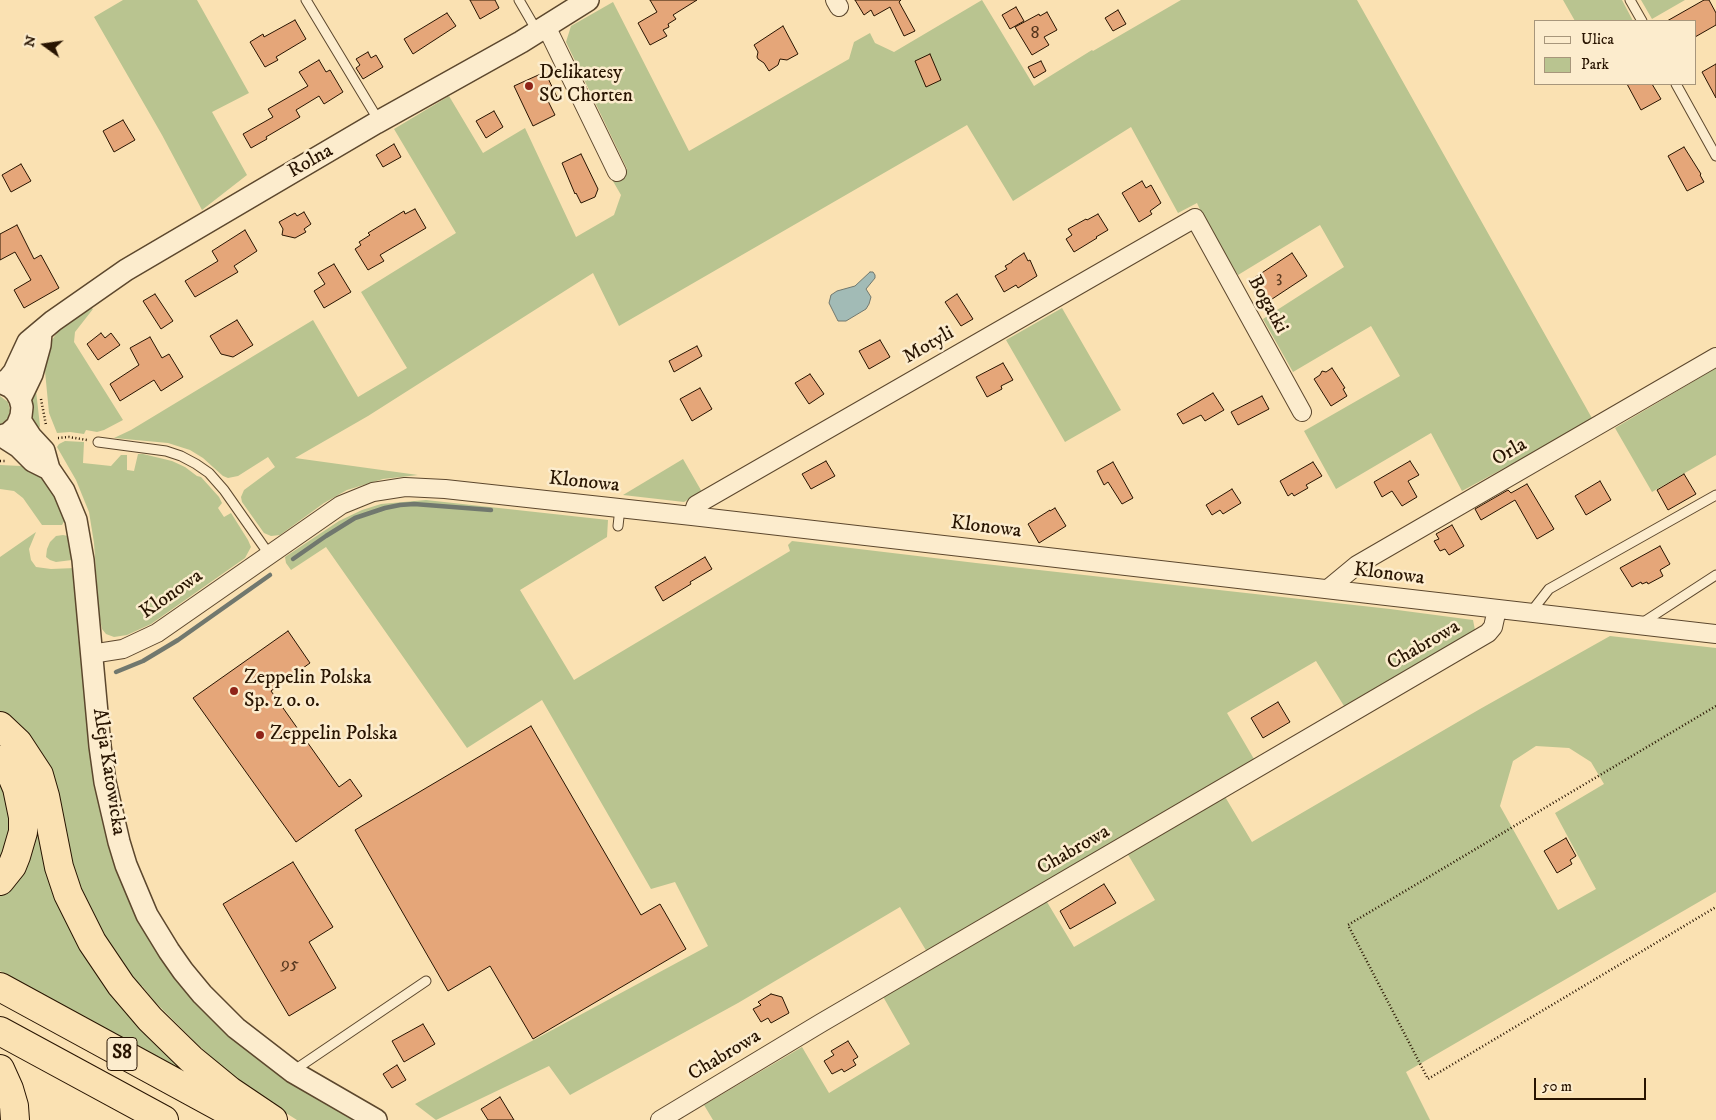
<!DOCTYPE html>
<style>
body{margin:0}
#map{position:relative;width:1716px;height:1120px;overflow:hidden;background:#fae1b2;font-family:"IM FELL DW Pica",serif}
canvas{display:block}
.legend{position:absolute;left:1534px;top:20px;width:162px;height:65px;box-sizing:border-box;background:#fceccd;border:1px solid #a7967b;margin:0;padding:6px 9px;list-style:none;font-size:15px;color:#281401}
.legend li{display:flex;align-items:center;gap:10px;height:25px}
.legend b{width:25px;border:1px solid #a7967b}
.north{position:absolute;left:20px;top:20px;width:50px;height:50px;-webkit-text-stroke:4px #fceccd;paint-order:stroke;rotate:284deg;font-size:14px;font-weight:700;line-height:20px;text-align:center;color:#281401}
.north::after{content:'';display:block;margin:auto;width:18px;height:22px;background:#281401;clip-path:polygon(50% 0,100% 100%,50% 72%,0 100%)}
.scale{position:absolute;left:1534px;top:1078px;width:112px;height:22px;box-sizing:border-box;border:2px solid #281401;border-top:0;padding-left:6px;font-size:15px;line-height:18px;white-space:nowrap;color:#281401;-webkit-text-stroke:4px #fceccd;paint-order:stroke}
</style>
<div id="map">
<canvas width="1716" height="1120"></canvas>
<ul class="legend">
<li><b style="height:6px;background:#fceccd"></b>Ulica</li>
<li><b style="height:14px;background:#b9c490"></b>Park</li>
</ul>
<div class="north">N</div>
<div class="scale">50 m</div>
</div>
<script>
const ctx = document.querySelector('canvas').getContext('2d');
ctx.lineJoin = 'round';
function paint(path, color) { ctx.fillStyle = color; ctx.fill(path, 'evenodd'); }
const poly = rows => new Path2D(rows.map(r => 'M' + r).join(''));
function stroke(path, color, width, dash) { ctx.strokeStyle = color; ctx.lineWidth = width; ctx.lineCap = dash ? 'butt' : 'round'; ctx.setLineDash(dash || []); ctx.stroke(path); }
function write(font, color, halo, rows, align = 'center') {
  ctx.font = font + ' "IM FELL DW Pica",serif'; ctx.lineWidth = 5; ctx.setLineDash([]); ctx.textBaseline = 'middle'; ctx.strokeStyle = halo; ctx.fillStyle = color; for (const [text, x, y, turn = 0] of rows) {
    ctx.save(); ctx.translate(x, y); ctx.rotate((+turn || 0) * Math.PI / 180); ctx.textAlign = isNaN(turn) ? turn : align; if (halo) ctx.strokeText(text, 0, 0); ctx.fillText(text, 0, 0); ctx.restore();
  }
}
paint(poly([
 [123,0,197,0,249,93,212,112,247,175,202,210,162,135,94,17],
 [982,0,1034,86,1092,50,1093,51,1181,0,1357,0,1593,420,1462,491,1431,433,1336,489,1304,431,1400,376,1371,326,1293,372,1263,319,1344,267,1320,225,1238,275,1206,223,1197,203,1178,213,1131,127,1013,201,967,125,619,326,593,273,368,416,295,458,418,475,383,479,347,490,324,503,280,535,271,536,264,533,242,502,241,497,244,490,275,467,268,457,238,476,228,478,223,476,203,458,190,450,168,443,114,438,131,430,313,320,358,397,407,368,361,292,456,233,394,129,449,96,483,153,525,128,576,237,614,215,621,195,610,176,627,169,566,42,571,26,613,2,689,151,849,59,854,42,870,33,875,43,894,52],
 [1563,0,1622,0,1633,21,1575,21],
 [1641,0,1685,0,1652,19],
 [90,307,93,309,75,332,74,342,123,420,104,430,97,432,86,430,84,434,70,432,57,433,49,413,45,371,46,363,43,362,48,346,56,334,70,321],
 [1062,308,1121,410,1065,442,1006,340],
 [1716,368,1716,455,1652,492,1615,428],
 [35,382,40,426,38,430,31,428,28,410],
 [0,396,8,402,10,410,8,418,0,425],
 [65,441,84,442,83,463,111,466,121,455,127,455,127,470,134,471,138,454,143,454,172,461,185,467,197,476,201,477,219,497,222,503,218,508,224,517,231,513,248,540,251,547,245,558,151,624,127,635,114,637,106,634,102,629,99,615,94,543,89,512,76,480,57,447,59,444],
 [683,459,702,492,684,502,623,495],
 [25,463,46,481,58,501,65,520,62,525,42,525,23,498,14,491,0,489,0,465,21,466],
 [426,500,608,520,607,537,520,590,574,680,790,551,788,545,792,541,976,563,1390,609,1473,620,1475,630,1344,706,1316,661,1227,713,1254,759,1173,808,927,952,900,907,738,1003,570,1095,549,1066,436,1120,415,1104,708,946,675,882,651,889,542,700,467,748,326,547,291,570,286,563,285,557,339,521,362,510,381,504],
 [36,532,29,549,31,560,36,567,51,569,75,568,100,803,105,830,130,904,169,970,219,1027,260,1059,361,1120,297,1120,259,1096,234,1078,196,1043,156,1003,142,986,138,989,95,928,0,716,0,557],
 [63,535,68,536,71,539,72,560,56,562,50,560,46,557,47,549,50,542,56,536],
 [1610,636,1716,648,1716,892,1406,1072,1430,1120,713,1120,704,1105,802,1047,829,1093,910,1044,881,993,1044,897,1074,947,1155,900,1127,853,1224,795,1252,842,1480,709],
 [1536,746,1569,748,1591,762,1604,784,1555,813,1596,889,1558,910,1500,806,1513,761],
 [0,737,35,792,139,1018,183,1070,0,971,0,894,18,872,0,748],
 [0,774,14,815,0,866]
]), '#b9c490');
const water = poly([
 [870,272,873,272,875,275,875,278,866,289,871,297,869,304,866,309,846,321,838,321,829,303,831,295,837,291,855,286,870,272]
]);
paint(water, '#a2bbb6');
stroke(water, '#71786e', 1);
stroke(poly([
 [293,559,326,536,355,518,385,508,400,505,414,504,491,510],
 [116,672,143,661,178,640,270,575]
]), '#71786e', 4.5);
const building = poly([
 [470,0,495,0,499,8,480,19,470,0],
 [650,0,697,0,673,15,676,19,668,24,669,27,663,30,667,36,650,45,638,23,657,12,650,0],
 [855,0,901,0,899,2,915,31,904,36,890,7,874,16,871,10,864,15,855,0],
 [1704,0,1709,0,1716,13,1716,25,1695,37,1695,21,1667,21,1704,0],
 [1016,7,1024,21,1010,29,1002,15,1016,7],
 [1118,10,1126,24,1113,31,1105,18,1118,10],
 [1047,12,1057,30,1044,37,1049,45,1032,55,1015,27,1039,14,1040,16,1047,12],
 [447,13,456,26,413,54,404,39,447,13],
 [295,20,306,39,276,57,278,60,265,67,250,42,263,34,264,37,295,20],
 [783,26,798,54,787,60,780,59,778,65,769,71,764,63,758,59,757,57,758,52,754,45,783,26],
 [368,52,371,58,376,55,383,67,363,79,356,68,360,65,356,59,368,52],
 [930,54,941,80,926,87,915,61,930,54],
 [319,60,326,72,330,70,343,92,324,104,319,96,296,110,300,117,266,137,267,139,251,148,243,134,273,117,268,109,308,86,299,72,319,60],
 [1041,61,1046,71,1034,78,1028,67,1041,61],
 [1716,64,1716,98,1702,72,1716,64],
 [545,72,557,97,548,101,555,115,533,126,514,86,545,72],
 [1627,84,1652,84,1661,99,1641,110,1627,84],
 [494,111,503,127,486,138,476,121,494,111],
 [123,120,135,140,114,152,103,131,123,120],
 [394,144,401,157,383,167,376,155,394,144],
 [1684,147,1701,174,1700,175,1704,182,1687,191,1668,156,1684,147],
 [581,154,598,189,595,197,581,203,576,193,575,194,562,163,581,154],
 [21,164,31,181,11,192,2,175,21,164],
 [1142,181,1146,188,1151,185,1161,203,1150,211,1152,214,1139,222,1122,193,1142,181],
 [415,209,426,228,380,255,384,261,368,270,355,249,361,245,359,242,370,235,368,233,404,211,405,214,415,209],
 [304,212,311,224,304,229,306,232,295,238,282,235,283,229,279,222,295,213,297,216,304,212],
 [1098,214,1108,230,1096,237,1097,238,1074,252,1066,239,1072,235,1068,229,1086,219,1087,220,1098,214],
 [17,225,34,259,41,255,59,288,24,308,14,290,31,280,15,252,0,260,0,234,17,225],
 [245,230,257,251,234,266,238,272,195,297,185,281,218,261,212,251,245,230],
 [1024,253,1028,261,1030,260,1037,276,1018,288,1016,285,1004,292,995,276,1007,269,1005,266,1012,262,1012,261,1024,253],
 [1292,253,1307,276,1266,303,1251,280,1292,253],
 [334,264,351,292,324,308,314,291,325,284,318,273,334,264],
 [155,294,173,321,161,329,143,301,155,294],
 [957,294,973,319,961,326,945,302,957,294],
 [237,320,253,345,233,357,221,354,210,336,237,320],
 [101,333,105,338,111,333,120,345,98,360,87,344,101,333],
 [150,337,162,358,169,354,183,377,161,391,154,380,120,401,110,384,139,365,130,348,150,337],
 [880,340,890,357,869,369,859,351,880,340],
 [697,346,702,356,674,372,669,361,697,346],
 [1003,363,1013,380,1001,386,1002,389,987,397,976,377,1003,363],
 [1332,368,1345,388,1343,389,1347,396,1331,406,1314,379,1320,375,1322,371,1326,372,1332,368],
 [810,374,824,394,809,404,795,383,810,374],
 [700,388,712,409,692,421,680,399,700,388],
 [1213,393,1224,410,1205,421,1201,415,1183,424,1177,414,1213,393],
 [1262,396,1269,409,1238,425,1231,412,1262,396],
 [826,461,835,476,811,489,802,474,826,461],
 [1410,461,1419,475,1408,481,1417,497,1402,506,1392,491,1382,497,1374,482,1410,461],
 [1113,462,1133,498,1122,504,1108,482,1104,485,1097,471,1113,462],
 [1313,462,1322,476,1306,485,1308,488,1294,496,1292,493,1288,496,1280,481,1313,462],
 [1684,474,1696,494,1668,510,1657,490,1684,474],
 [1600,481,1611,500,1586,515,1575,496,1600,481],
 [1527,484,1554,529,1537,539,1515,500,1481,520,1475,509,1508,490,1511,493,1527,484],
 [1232,489,1241,503,1223,514,1220,510,1212,515,1206,505,1232,489],
 [1055,508,1066,526,1039,543,1028,524,1050,510,1050,511,1055,508],
 [1452,525,1464,546,1449,555,1445,549,1440,551,1434,541,1439,539,1436,534,1452,525],
 [1660,546,1670,564,1660,570,1663,576,1648,584,1647,582,1642,584,1641,582,1632,587,1620,568,1660,546],
 [705,557,712,569,690,582,691,584,663,601,655,587,705,557],
 [288,631,310,663,271,691,339,787,350,779,362,796,296,842,193,698,288,631],
 [1278,702,1290,722,1263,738,1251,718,1278,702],
 [531,726,641,915,660,904,686,949,533,1039,490,966,448,991,355,830,531,726],
 [1566,838,1576,856,1570,860,1572,864,1557,873,1544,851,1566,838],
 [293,862,333,927,309,942,336,988,289,1016,223,904,293,862],
 [1104,884,1116,903,1070,929,1060,911,1104,884],
 [771,994,782,997,789,1013,771,1023,768,1018,761,1022,753,1009,761,1005,758,1002,771,994],
 [423,1024,435,1044,404,1062,392,1041,423,1024],
 [848,1041,858,1057,853,1060,856,1065,844,1072,842,1069,832,1074,824,1061,834,1055,831,1051,848,1041],
 [397,1065,406,1080,392,1088,383,1074,397,1065],
 [500,1097,514,1120,488,1120,481,1109,500,1097]
]);
paint(building, '#e5a679');
stroke(building, '#281401', 1);
const service = poly([
 [306,0,379,121],
 [519,0,537,31],
 [1630,0,1642,21],
 [1676,84,1716,156],
 [98,442,166,451,181,456,196,464,209,473,224,490,271,557],
 [618,526,620,508],
 [1531,612,1549,589,1716,495],
 [1642,623,1716,575],
 [293,1071,426,981]
]);
const minor = poly([
 [835,0,839,7],
 [546,26,617,172],
 [692,516,696,505,1195,218,1302,412],
 [1328,589,1357,565,1716,357],
 [91,654,123,649,157,633,341,505,373,492,405,487,445,489,692,516,1716,634],
 [660,1120,821,1023,1488,633,1493,627,1497,609]
]);
const tertiary = poly([
 [0,382,11,387,16,392,20,399,22,407,21,416,17,426,8,434,0,436],
 [5,383,14,372,28,342,53,321,126,270,376,123,521,42,588,0],
 [20,399,32,374,40,345,41,333],
 [20,420,31,437,44,451,49,469,64,491,76,520,83,560,100,746,105,782,119,842,126,865,147,915,169,951,183,971,202,994,236,1028,293,1072,376,1120],
 [2,436,19,447,33,461,49,469]
]);
const motorway = poly([
 [0,726,18,743,39,775,45,796,59,867,68,894,92,942,121,985,150,1019,191,1059,230,1091,273,1120],
 [0,760,11,774,17,788,23,817,23,832,16,856,12,866,0,881],
 [0,987,244,1120],
 [0,1031,164,1120],
 [0,1069,9,1089,14,1106,15,1120]
]);
stroke(service, '#5c472d', 11);
stroke(minor, '#5c472d', 20);
stroke(tertiary, '#5c472d', 24);
stroke(motorway, '#281401', 30);
stroke(poly([
 [41,399,46,425],
 [58,438,69,437,87,440],
 [0,461,7,461],
 [1716,706,1348,925,1428,1079,1716,907]
]), '#281401', 2.5, [1, 2.5]);
stroke(service, '#fceccd', 9);
stroke(minor, '#fceccd', 18);
stroke(tertiary, '#fceccd', 21);
stroke(motorway, '#fae1b2', 28);
for (const [x, y, r, color] of [
 [529,86,5,"#8f2418"],
 [234,691,5,"#8f2418"],
 [260,735,5,"#8f2418"]
]) { const dot = new Path2D(); dot.arc(x, y, r, 0, 2 * Math.PI); ctx.fillStyle = color; ctx.fill(dot); stroke(dot, '#fceccd', 2); }
write('18px', '#57381f', null, [
 ["8",1035,34],
 ["3",1279,278],
 ["95",290,965]
]);
for (const [x, y, w] of [
 [122,1054,30]
]) { const box = new Path2D(); box.roundRect(x - w / 2, y - 16.5, w, 33, 4); ctx.fillStyle = '#fceccd'; ctx.fill(box); stroke(box, '#281401', 1); }
write('bold 19px', '#281401', null, [
 ["S8",122,1054]
]);
write('20px', '#281401', '#fceccd', [
 ["Delikatesy",539,74],
 ["SC Chorten",539,97],
 ["Zeppelin Polska",244,679],
 ["Sp. z o. o.",244,702],
 ["Zeppelin Polska",270,735]
], 'left');
write('20px', '#281401', '#fceccd', [
 ["Rolna",311,162,-30],
 ["Bogatki",1267,305,61],
 ["Motyli",929,346,-30],
 ["Orla",1510,453,-30],
 ["Klonowa",584,483,6],
 ["Klonowa",986,528,7],
 ["Klonowa",1389,575,7],
 ["Klonowa",172,595,-35],
 ["Chabrowa",1424,646,-30],
 ["Aleja Katowicka",108,772,81],
 ["Chabrowa",1074,851,-30],
 ["Chabrowa",725,1056,-31]
]);
</script>
